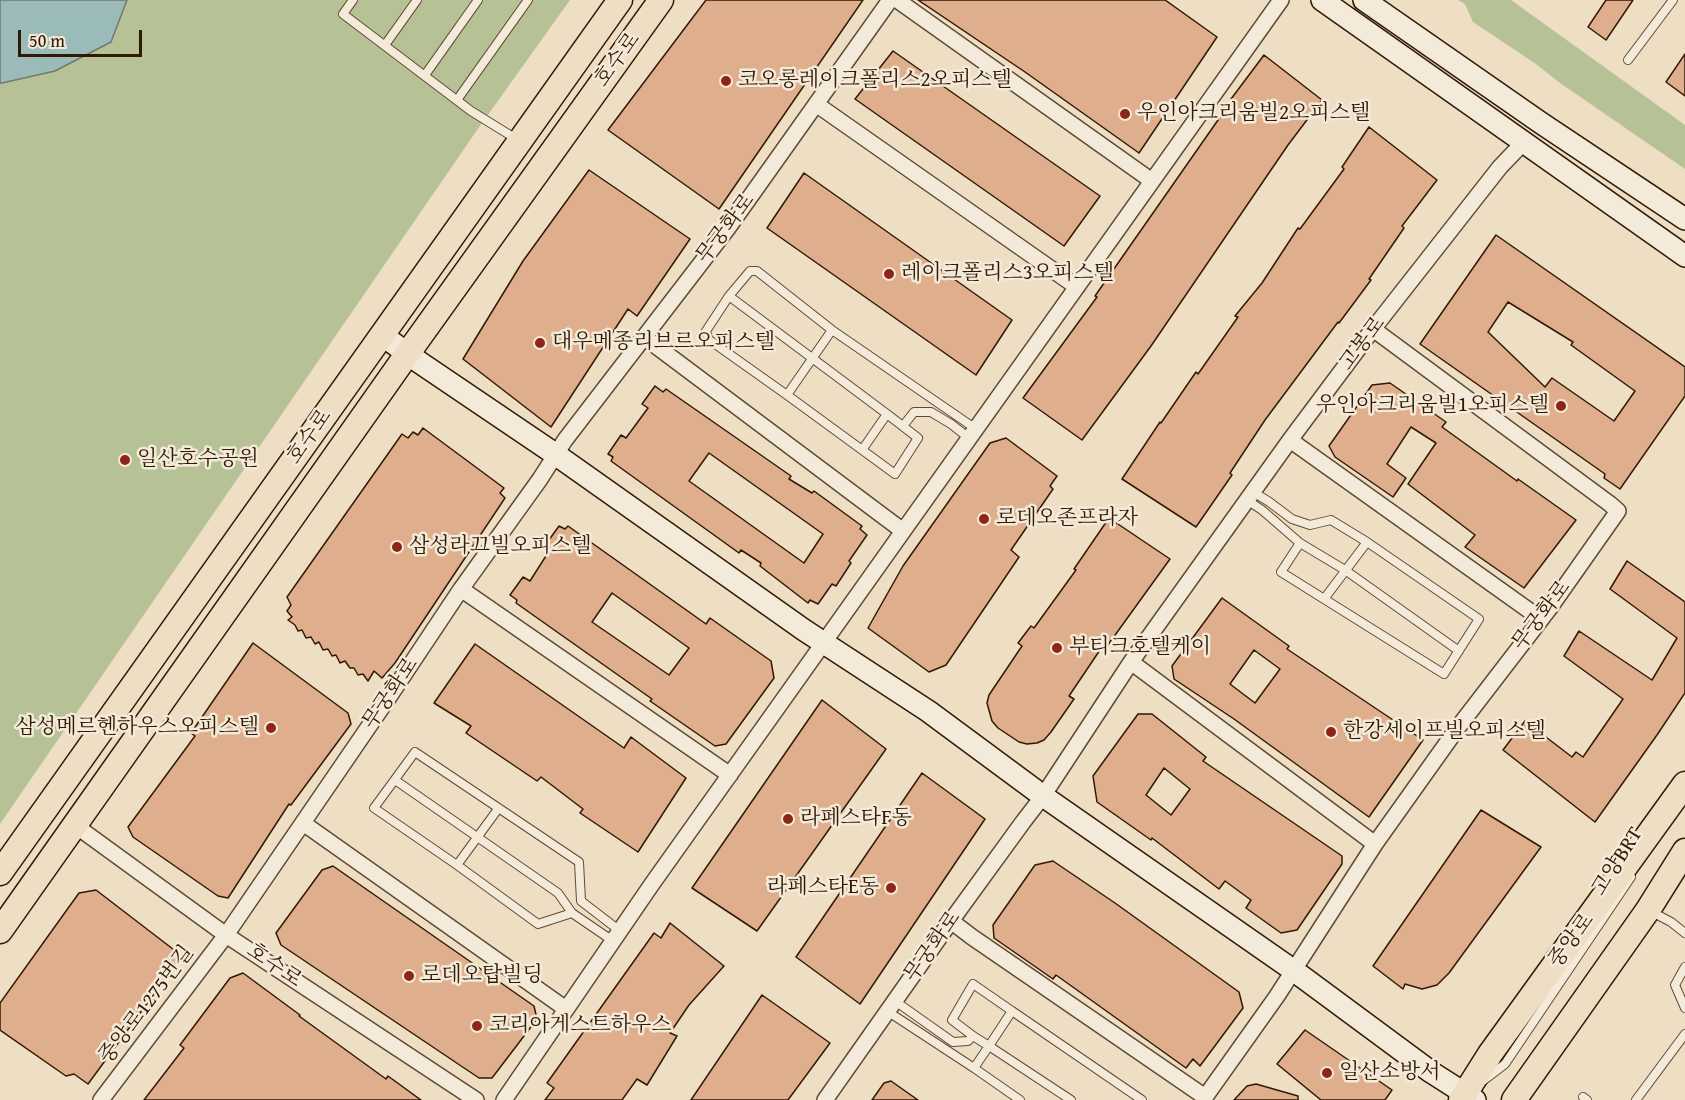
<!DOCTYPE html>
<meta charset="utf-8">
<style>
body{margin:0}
#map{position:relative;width:1685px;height:1100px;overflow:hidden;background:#eedec4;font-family:"Gentium Book Plus",serif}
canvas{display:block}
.scale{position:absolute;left:18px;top:30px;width:124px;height:27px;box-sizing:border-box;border:3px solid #321904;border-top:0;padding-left:8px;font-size:18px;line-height:21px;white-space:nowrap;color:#321904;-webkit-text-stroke:4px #f4ead9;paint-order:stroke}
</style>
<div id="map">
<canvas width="1685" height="1100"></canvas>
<div class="scale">50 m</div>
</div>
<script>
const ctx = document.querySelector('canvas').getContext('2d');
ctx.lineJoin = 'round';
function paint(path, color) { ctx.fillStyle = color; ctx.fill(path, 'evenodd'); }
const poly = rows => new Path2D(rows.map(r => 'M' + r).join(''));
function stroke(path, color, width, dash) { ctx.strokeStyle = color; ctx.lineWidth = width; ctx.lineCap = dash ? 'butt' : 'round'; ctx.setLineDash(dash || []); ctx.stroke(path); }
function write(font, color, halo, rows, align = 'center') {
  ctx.font = font + ' "Gentium Book Plus","Noto Serif KR",serif'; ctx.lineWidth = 5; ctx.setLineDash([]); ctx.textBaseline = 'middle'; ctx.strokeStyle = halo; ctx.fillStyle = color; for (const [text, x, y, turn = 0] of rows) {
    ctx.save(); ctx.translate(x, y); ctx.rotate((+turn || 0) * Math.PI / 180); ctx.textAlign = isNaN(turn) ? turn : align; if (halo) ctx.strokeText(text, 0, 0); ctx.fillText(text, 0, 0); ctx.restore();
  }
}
paint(poly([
 [0,0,570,0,475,133,0,824],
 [1458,0,1511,0,1685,125,1685,169,1560,83,1536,64,1473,22,1465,4]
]), '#b6c296');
const water = poly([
 [0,0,127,0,111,42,55,71,2,83,0,83,0,0]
]);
paint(water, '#9bbbbb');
stroke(water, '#717a72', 1.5);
const building = poly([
 [706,0,863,0,719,209,608,130,706,0],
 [918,0,1165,0,1217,37,1139,153,1025,72,918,0],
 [1606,0,1633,0,1606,40,1588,27,1606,0],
 [893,51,1100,196,1064,246,855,99,893,51],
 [1685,54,1685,96,1666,82,1685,54],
 [1264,55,1322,100,1288,145,1151,346,1082,440,1023,398,1097,297,1095,296,1232,100,1231,99,1264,55],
 [1369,127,1437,180,1402,226,1404,228,1369,279,1371,280,1339,323,1338,322,1265,420,1230,473,1232,475,1196,527,1122,479,1160,422,1161,423,1196,372,1198,374,1238,317,1235,316,1262,283,1298,228,1300,229,1344,169,1342,167,1369,127],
 [589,170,690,239,637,316,628,309,551,427,463,359,523,261,589,170],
 [804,173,1012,320,976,375,767,228,804,173],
 [1496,235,1685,367,1685,396,1620,489,1604,478,1605,474,1420,344,1496,235],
 [1508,302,1573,342,1571,345,1635,391,1614,421,1552,378,1545,387,1488,332,1508,302],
 [1390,383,1446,422,1442,427,1517,481,1518,479,1576,520,1524,588,1465,547,1475,535,1408,484,1436,443,1411,427,1387,464,1406,478,1393,497,1335,457,1329,446,1372,385,1390,383],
 [655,386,663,392,666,389,791,476,789,479,812,493,814,491,862,526,860,529,867,535,849,561,851,563,836,586,832,584,818,604,810,600,808,603,760,566,761,563,741,550,739,553,611,461,613,457,608,454,621,435,626,438,648,408,642,404,655,386],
 [709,453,823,534,804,563,689,481,709,453],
 [423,428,504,488,500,493,505,498,395,663,382,678,374,671,368,681,363,674,358,675,354,668,350,668,345,661,340,663,336,655,332,656,328,649,323,650,319,642,315,644,311,637,306,638,302,630,298,631,295,625,288,620,292,617,287,611,291,605,287,597,402,434,408,438,413,432,418,435,423,428],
 [1006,438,1057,476,1050,486,1053,489,1011,550,1019,557,946,665,929,672,868,628,903,566,990,443,1006,438],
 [1109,518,1170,559,1105,649,1102,647,1069,696,1074,699,1051,732,1044,740,1037,743,1027,744,1019,742,998,728,992,721,987,703,989,695,1022,646,1018,643,1031,626,1034,628,1076,570,1074,569,1109,518],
 [559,526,565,529,568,526,706,624,710,618,771,661,774,678,726,744,715,746,650,701,652,699,516,603,517,600,510,595,523,577,530,581,551,548,546,544,559,526],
 [612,593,689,648,669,675,592,622,612,593],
 [1627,561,1685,602,1685,693,1657,735,1595,822,1503,750,1525,721,1572,757,1576,752,1583,757,1623,699,1564,656,1579,631,1652,680,1677,638,1610,589,1627,561],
 [1222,598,1289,646,1287,649,1423,740,1369,817,1234,719,1174,679,1172,666,1222,598],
 [1254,650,1280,669,1255,703,1230,684,1254,650],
 [253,643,348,713,351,724,291,805,289,804,228,898,218,896,133,837,128,827,195,736,191,733,253,643],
 [475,644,624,748,631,737,686,778,638,852,580,813,583,809,541,777,537,781,466,733,471,726,434,703,475,644],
 [822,700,886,749,757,931,692,888,822,700],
 [1138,714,1152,714,1206,757,1203,761,1342,856,1342,864,1297,930,1281,933,1246,908,1251,900,1225,881,1219,889,1152,838,1151,840,1097,802,1093,776,1138,714],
 [1164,768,1190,789,1171,815,1146,795,1164,768],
 [922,773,985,819,860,1004,796,957,922,773],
 [1481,810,1541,847,1449,973,1437,985,1422,989,1405,984,1403,989,1373,966,1481,810],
 [1053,861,1115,903,1239,992,1243,1008,1200,1066,1193,1059,1186,1068,1056,975,1053,979,994,938,993,925,1035,865,1053,861],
 [333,866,534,1006,537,1019,492,1078,479,1078,281,945,276,933,322,870,333,866],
 [96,890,182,956,88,1084,74,1074,66,1076,0,1030,0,1003,79,893,96,890],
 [670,923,724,966,689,1005,670,1033,677,1036,647,1085,637,1079,622,1100,545,1100,554,1088,547,1083,654,933,661,938,670,923],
 [243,973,300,1015,299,1016,386,1079,388,1076,421,1100,144,1100,184,1048,180,1045,230,978,243,973],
 [762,995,830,1043,788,1100,691,1100,762,995],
 [1305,1030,1392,1090,1385,1100,1321,1100,1277,1064,1305,1030],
 [891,1081,918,1100,872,1100,884,1083,891,1081],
 [1256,1084,1298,1096,1298,1100,1234,1100,1247,1086,1256,1084]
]);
paint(building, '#dfae8c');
stroke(building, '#321904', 1.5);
const service = poly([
 [353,0,343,14,471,111,518,140],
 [385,45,417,0],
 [1628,60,1673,0],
 [425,75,478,0],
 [457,100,528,0],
 [729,296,887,414],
 [787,395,832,330],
 [903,426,914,412,931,412,951,424,969,438],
 [862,450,887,414,918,438,895,474,787,395,708,339,706,331,729,296,750,271,757,271,832,330,976,429],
 [1253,492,1268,501,1292,519,1310,525,1331,520,1367,542,1479,619,1444,674,1281,572,1300,543],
 [1247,500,1262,510,1300,543,1345,570,1459,651],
 [1324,599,1367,542],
 [395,780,558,893,572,913],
 [457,865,498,809],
 [1652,912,1671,922,1685,933],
 [613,941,572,913,538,924,457,865,374,808,415,752,579,862,581,901,620,931],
 [1685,967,1675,985,1685,1008],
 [895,1001,953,1042,968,1041,973,1036],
 [887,1011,974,1068,1020,1100],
 [1012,1011,1142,1100],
 [974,1068,989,1046,1012,1011,973,984,952,1020,973,1036,989,1046,1071,1100],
 [1484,1080,1505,1064,1631,877],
 [1583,1097,1587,1100],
 [1636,1100,1685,1034]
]);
const minor = poly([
 [897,0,1152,181],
 [816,104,1077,287],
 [644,337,903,531],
 [1290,440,1541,619],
 [461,589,730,775],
 [1131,662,1375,844],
 [303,823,566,1009],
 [76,826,226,935,476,1100],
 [951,921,972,937,1205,1097],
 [101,1100,226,935,387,700,461,589,540,479,565,440,728,228,890,0],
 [504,1100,652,884,1281,0],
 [825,1100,951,921,1023,822,1043,796,1131,662,1290,440,1373,329,1500,167,1524,142],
 [1203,1100,1277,996,1375,844,1459,726,1549,609,1618,511,1610,504,1373,329]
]);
const secondary = poly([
 [1322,0,1685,256],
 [1364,0,1541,123,1685,219],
 [382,335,419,362,555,454,804,630,928,711,1043,796,1293,970,1431,1072,1475,1100]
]);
const primary = poly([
 [0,873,620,0],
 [0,931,408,353,661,0],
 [1461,1100,1490,1054,1685,784],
 [1514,1100,1648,910,1685,851]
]);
stroke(service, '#614a34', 10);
stroke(minor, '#614a34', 18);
stroke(secondary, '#321904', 24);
stroke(primary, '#321904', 27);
stroke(service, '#f4ead9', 8);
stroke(minor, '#f4ead9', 15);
stroke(secondary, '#f4ead9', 21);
stroke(primary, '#eedec4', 24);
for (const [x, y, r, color] of [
 [726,81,6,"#8f2418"],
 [1125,114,6,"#8f2418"],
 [889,274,6,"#8f2418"],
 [540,343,6,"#8f2418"],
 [1561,406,6,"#8f2418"],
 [125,460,6,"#8f2418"],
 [984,519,6,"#8f2418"],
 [397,547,6,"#8f2418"],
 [1057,648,6,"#8f2418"],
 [271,728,6,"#8f2418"],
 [1331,732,6,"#8f2418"],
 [788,819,6,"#8f2418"],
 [891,888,6,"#8f2418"],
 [409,976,6,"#8f2418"],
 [477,1026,6,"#8f2418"],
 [1327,1073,6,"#8f2418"]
]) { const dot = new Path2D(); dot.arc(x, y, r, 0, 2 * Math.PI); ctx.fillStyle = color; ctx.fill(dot); stroke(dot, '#f4ead9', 2); }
write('21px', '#321904', '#f4ead9', [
 ["호수로",618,60,-54],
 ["무궁화로",726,229,-53],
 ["고봉로",1363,344,-53],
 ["호수로",310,437,-55],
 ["무궁화로",1542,616,-53],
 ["무궁화로",391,694,-56],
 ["고양BRT",1618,862,-58],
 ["중앙로",1572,941,-54],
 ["무궁화로",933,947,-55],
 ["호수로",274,966,34],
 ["중앙로1275번길",147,1005,-53]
]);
write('21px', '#321904', '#f4ead9', [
 ["코오롱레이크폴리스2오피스텔",738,81],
 ["우인아크리움빌2오피스텔",1137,114],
 ["레이크폴리스3오피스텔",901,274],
 ["대우메종리브르오피스텔",552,343],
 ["우인아크리움빌1오피스텔",1549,406,"right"],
 ["일산호수공원",137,460],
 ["로데오존프라자",996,519],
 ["삼성라끄빌오피스텔",409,547],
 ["부티크호텔케이",1069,648],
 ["삼성메르헨하우스오피스텔",259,728,"right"],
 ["한강세이프빌오피스텔",1343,732],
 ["라페스타F동",800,819],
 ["라페스타E동",879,888,"right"],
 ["로데오탑빌딩",421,976],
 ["코리아게스트하우스",489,1026],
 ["일산소방서",1339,1073]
], 'left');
</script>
